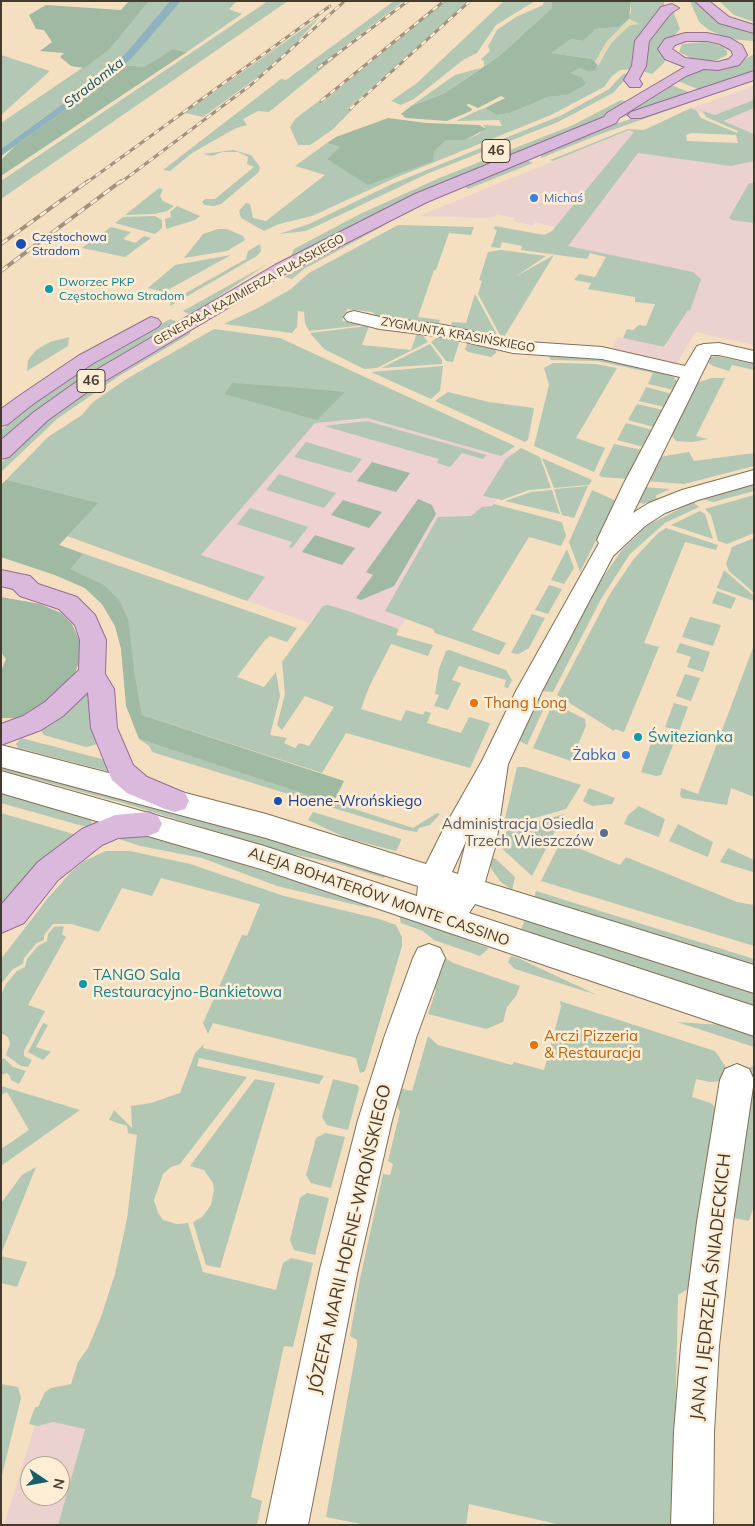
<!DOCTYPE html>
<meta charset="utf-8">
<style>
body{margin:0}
#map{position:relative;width:755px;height:1526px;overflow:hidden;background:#f5dfc1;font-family:Mulish,sans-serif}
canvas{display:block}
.frame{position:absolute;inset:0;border:2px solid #443b2f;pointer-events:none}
.north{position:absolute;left:20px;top:1456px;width:50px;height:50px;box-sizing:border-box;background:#ffedd5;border:1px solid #b4a693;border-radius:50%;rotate:102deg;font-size:14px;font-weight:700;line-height:20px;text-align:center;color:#443b2f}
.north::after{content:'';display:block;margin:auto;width:18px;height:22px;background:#13606c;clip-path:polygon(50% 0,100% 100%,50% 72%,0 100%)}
</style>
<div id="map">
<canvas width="755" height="1526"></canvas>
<div class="frame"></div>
<div class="north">N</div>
</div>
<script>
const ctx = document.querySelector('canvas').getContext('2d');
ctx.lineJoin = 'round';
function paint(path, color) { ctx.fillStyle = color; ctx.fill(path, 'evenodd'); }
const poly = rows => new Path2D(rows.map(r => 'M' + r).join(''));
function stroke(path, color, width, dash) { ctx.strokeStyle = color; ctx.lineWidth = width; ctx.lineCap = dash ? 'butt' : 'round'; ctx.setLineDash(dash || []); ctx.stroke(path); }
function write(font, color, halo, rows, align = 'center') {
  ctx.font = font + ' Mulish,sans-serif'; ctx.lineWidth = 5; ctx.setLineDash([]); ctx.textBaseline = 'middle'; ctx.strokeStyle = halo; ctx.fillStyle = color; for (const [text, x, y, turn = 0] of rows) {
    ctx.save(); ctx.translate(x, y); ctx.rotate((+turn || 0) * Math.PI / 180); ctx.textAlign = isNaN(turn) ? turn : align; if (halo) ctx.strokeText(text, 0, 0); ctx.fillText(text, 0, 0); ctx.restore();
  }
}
paint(poly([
 [754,86,754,345,696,332,677,363,612,349,618,337,665,347,677,328,690,274,554,246,566,230,536,222,533,226,512,221,515,218,497,214,495,217,485,218,419,216,629,130,644,130,673,155,734,164,748,135,691,108],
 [53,1422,85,1428,58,1525,4,1525,35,1425],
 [30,1466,60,1466,60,1496,30,1496]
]), '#ecd2ce');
paint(poly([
 [367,394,524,457,427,610,405,620,399,629,376,621,314,616,309,623,95,546]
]), '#edd2d1');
paint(poly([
 [149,1,170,1,125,54,102,75,96,76,99,77,1,149,1,123,110,49],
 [181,1,237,1,229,9,242,14,187,52,173,49,144,67,124,65],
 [268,1,288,1,1,199,1,181],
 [394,1,404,1,335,53,341,53,269,112,258,111,243,119,247,125,236,128,192,153,170,171,163,170,281,79,286,80],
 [445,1,469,1,347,109,352,110,332,130,310,145,298,145,290,127,296,118,319,101,323,102],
 [504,1,535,1,496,25,477,53,463,60,414,99,401,105,391,101,417,83],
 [544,1,552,1,552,8,498,57,484,66,484,61,481,59,490,51,488,46,497,30,516,17,543,5],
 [631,1,664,1,664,6,633,69,620,70,612,76,604,87,551,115,395,178,312,216,279,224,264,231,241,218,239,211,246,203,250,204,253,218,266,221,325,175,295,166,327,143,341,147,327,159,434,152,446,140,465,140,479,134,485,127,483,125,502,126,499,120,456,121,477,111,485,108,496,115,510,113,548,97,567,95,569,73,580,68,589,72,595,71,611,43,630,25,639,24,629,19,601,51,595,62,592,59,550,53,571,39,583,41,596,29,618,27,631,13],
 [690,1,697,1,753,32,754,41,729,39,709,30,699,22],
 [719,1,754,1,754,22,734,15],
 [673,11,680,29,673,37,664,63,652,74,642,71,645,43,670,12],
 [320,17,294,45,263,73,203,117,185,113],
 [705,42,722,46,727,51,727,55,717,60,705,61,691,58,679,52,682,44],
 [754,54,754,72,700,90,675,80,688,72,740,62],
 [1,55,50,71,1,115],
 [481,68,443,94,411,106,455,75],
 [631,73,613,93,558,122,429,173,306,231,279,234,309,224,392,184,562,115,609,89,623,74],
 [669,84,691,93,618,119],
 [697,96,700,99,598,135,541,158,541,153,590,133],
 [621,100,630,103,573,131,398,203,291,256,294,249,358,215,437,179,573,125],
 [754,100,754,108,723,121,754,134,754,161,731,166,638,153,568,246,693,272,701,279,690,311,688,310,664,347,623,338,627,329,633,330,639,325,646,326,655,304,635,302,635,297,588,289,591,283,574,280,579,274,595,277,606,257,590,253,587,259,521,250,522,246,502,242,500,248,491,247,497,230,494,229,495,226,544,235,552,231,634,132,629,130,553,161,550,160,628,129,644,130,691,108,697,111,701,118,737,133,738,131,706,117,703,111,715,115],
 [692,133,736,135,738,143,687,141,686,135],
 [233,150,251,155,260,167,259,172,221,204,214,206,205,205,202,202,205,199,215,199,254,167,247,164,248,157,238,152,222,152,212,156,203,154],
 [526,160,533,163,468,189,464,186],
 [749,183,754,183,754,223,732,220,729,218],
 [159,188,163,189,160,196,163,201,174,206,167,211,155,214,125,215],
 [177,206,200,216,195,220,166,229,165,219,171,217,170,212],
 [155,216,162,220,162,228,155,234,115,223,123,217],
 [379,225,385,225,304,269,292,279,285,277,296,267],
 [398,225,474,227,471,235,449,233,436,270,434,270,418,317,440,320,438,327,383,321,372,312,347,309,342,321,365,325,309,331,305,323,304,312,298,311,297,327,292,333,224,324,258,308,291,289,309,273],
 [111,227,131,232,123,239,135,243,144,236,151,238,125,257,82,248],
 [218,229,227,229,243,236,245,240,227,251,184,258,203,234],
 [260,244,261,251,257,256,170,306,170,302,246,259,248,251],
 [501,250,546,256,515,277,554,255,504,337,501,337,478,294,482,281,479,280,488,252],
 [231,255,164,292,148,288,175,265],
 [272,261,191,315,183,311,271,262],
 [475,294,500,340,450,328,452,322,466,323],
 [170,319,178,322,74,384,1,442,1,430,36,402,93,363],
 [367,326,369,326,362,345,411,350,417,333,421,333,428,342,377,368,364,369,324,349,310,333],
 [190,329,190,334,119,376,57,419,1,472,1,463,10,454,54,415,106,379],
 [214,329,280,338,515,446,501,456,367,418,315,423,201,555,265,577,247,601,67,536,59,545,297,628,287,642,270,636,264,641,237,677,264,687,276,672,280,696,270,735,287,738,284,743,295,748,299,743,309,746,334,707,305,696,282,730,277,725,285,694,282,662,323,606,328,605,345,610,399,629,396,635,433,645,428,656,391,644,369,687,361,709,401,721,406,710,423,715,425,711,431,713,427,723,461,733,469,717,487,722,490,724,470,768,346,733,322,773,142,715,134,669,123,671,121,648,115,626,102,604,85,588,55,575,1,557,1,485,6,480,48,437,82,415,93,402,128,378],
 [439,336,457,339,459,343,453,362,446,361,431,342],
 [69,337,68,346,27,371,28,360,36,350,50,342],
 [468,342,495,348,496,353,491,357,468,352,465,349],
 [430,344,442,360,442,364,381,368],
 [546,353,585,355,672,374,678,383,674,390,648,384,653,373,597,361,551,360],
 [716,356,754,364,754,370,732,365,729,371,713,366,709,363,709,358],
 [553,363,595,364,617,368,576,438,605,448,594,472,534,446,549,385,544,368],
 [443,366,440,391,431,399,371,372],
 [712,378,725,378,696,436,708,439,692,442,676,441,671,435,696,383],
 [646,387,672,394,664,407,639,401],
 [448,392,489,402,534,408,528,440,525,442,435,401],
 [637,404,663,410,654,427,628,420],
 [367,421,487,455,483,459,462,453,450,467,437,463,439,459,324,426],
 [626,423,653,430,644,447,617,440],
 [306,442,310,443,362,459,351,473,294,457],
 [614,444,642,450,628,479,602,477,599,475],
 [521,448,540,457,551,488,529,490,502,500,483,496,506,459],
 [689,452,694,461,754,453,754,466,684,484,645,481,659,457],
 [542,458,592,480,589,485,554,488],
 [279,474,336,493,324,508,266,490],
 [754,484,754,491,713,502,702,499],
 [588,486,574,518,562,515,554,489],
 [643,487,670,489,655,496,658,499,643,504,638,502],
 [552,490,560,514,505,501,531,492],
 [592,490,616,501,580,572,569,542],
 [754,495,754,533,727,544,718,541,711,515,705,509],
 [693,502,699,507,665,523,630,554,601,599,553,692,541,691,592,593,622,550,648,525],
 [494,504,562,522,566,536,561,546,529,537,472,630,506,643,499,655,435,633,433,629,385,611,438,517,471,516,482,507,492,506],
 [250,508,308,527,292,548,289,547,292,542,237,524],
 [700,511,705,514,713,539,671,525],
 [666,528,718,545,716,550,685,542,644,643,659,647,624,732,615,729,614,731,557,695,610,594,633,560,658,533],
 [754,538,754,593,729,571,726,564,732,547],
 [567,549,574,568,564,584,551,580],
 [724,570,754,596,754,601,717,588],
 [549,585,562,589,548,614,535,610],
 [717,591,736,598,731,609,712,603],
 [532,614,545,618,529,648,519,654,511,653],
 [690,617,721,625,713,646,682,637],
 [680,643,710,652,703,672,687,667,691,657,676,652],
 [754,645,754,797,731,788,727,805,682,798,680,795,681,788,698,794],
 [449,650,506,670,512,680,508,688,504,687,506,680,459,666,452,680,461,683,448,710,434,706,439,695,435,694,439,669,446,651],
 [685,674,700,678,691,701,676,696],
 [88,683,98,744,86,747,44,735,39,727],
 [537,698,545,701,545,706,527,745,518,740],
 [553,703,585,719,586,726,571,761,533,748],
 [674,703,688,707,679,731,665,727],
 [662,734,676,738,661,775,656,776,641,772,652,741,659,743],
 [21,738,106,760,109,769,107,771,18,748,16,744],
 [139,739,413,828,437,813,440,814,430,825,419,828,417,832,405,830,152,752,149,746],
 [1,766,204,819,386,873,384,878,335,863,287,853,123,803,1,770],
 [517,767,525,767,581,785,566,809,503,827],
 [589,788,615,798,612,804,592,806,583,801],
 [1,792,91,819,92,826,90,828,1,803],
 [639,806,665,819,659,837,624,824,628,815],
 [313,812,401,839,401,841,396,851,346,838,308,820],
 [1,813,77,835,1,913,2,868],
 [564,814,532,876,499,846,503,832],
 [678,824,713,842,708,857,669,841],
 [135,836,159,838,370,905,369,908,277,886,202,858,140,846,116,838],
 [561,841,620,865,626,857,737,902,754,905,754,946,541,881],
 [728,848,754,860,753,872,720,862],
 [106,851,130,851,190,864,284,896,379,919,396,925,402,937,402,946,365,1071,360,1073,356,1058,213,1023,208,1034,203,1023,242,935,247,936,260,904,161,878,152,896,122,888,99,932,71,924,53,924,44,935,44,940,37,943,24,958,23,964,13,969,1,984,1,959,48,898,71,872,84,861],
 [486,855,496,859,515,877,512,890,501,882,492,870],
 [536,891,754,959,754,968,534,898],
 [399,915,489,948,480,956,434,940,423,931,401,923],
 [525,920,754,993,754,1009,519,934],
 [61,926,64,927,62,934,66,937,28,1005,45,1011,24,1051,24,1056,32,1060,28,1067,21,1066,6,1055,10,1043,8,1037,1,1033,1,995,6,984,17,971,25,967,27,959,38,946,47,941,48,934,54,927],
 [511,956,518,958,597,995,515,969,508,962],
 [444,957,453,963,520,986,516,996,507,1007,503,1022,486,1029,428,1014,436,990,428,987],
 [560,1001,715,1051,728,1070,720,1081,710,1082,696,1079,692,1097,711,1103,718,1110,690,1288,678,1295,673,1525,561,1525,469,1504,466,1525,366,1525,326,1517,357,1346,357,1340,350,1336,360,1279,383,1174,390,1175,393,1164,388,1161,400,1112,396,1104,395,1087,412,1091,428,1036,438,1045,512,1065,514,1062,544,1070,561,1007],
 [677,1022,723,1025,754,1035,754,1047],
 [43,1023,48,1025,36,1047,51,1052,43,1060,28,1052],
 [204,1044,203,1048,324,1076,319,1084,199,1058,197,1066,247,1077,180,1164,171,1167,163,1174,154,1200,158,1213,163,1220,177,1224,188,1223,203,1272,276,1290,283,1263,291,1258,313,1263,293,1347,284,1346,251,1497,262,1501,257,1525,58,1525,85,1429,53,1422,38,1426,29,1424,35,1407,38,1407,45,1392,51,1388,71,1384,78,1362,88,1348,101,1317,115,1274,127,1219,137,1135,128,1133,127,1126,109,1120,114,1110,132,1128,131,1106,151,1103,180,1093,195,1053],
 [4,1058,13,1067,26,1071,19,1084,11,1080,10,1076,7,1073,1,1075,1,1060],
 [753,1066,754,1206,749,1221,734,1218,734,1221,730,1220,750,1067],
 [255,1079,275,1083,220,1268,206,1265,193,1222,202,1217,211,1205,214,1190,213,1183,204,1170,190,1166],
 [333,1079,357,1085,359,1088,348,1130,327,1125,322,1117],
 [1,1086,34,1096,80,1110,1,1166,1,1149,29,1130,7,1092,1,1095],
 [325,1133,345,1137,331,1188,311,1183,306,1175,316,1138],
 [36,1167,1,1254,2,1202,22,1175],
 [307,1193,329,1198,315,1255,294,1250,290,1240,300,1198],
 [1,1256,27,1262,17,1287,1,1283],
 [1,1384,18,1387,21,1398,1,1479]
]), '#b2c7b4');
paint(poly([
 [129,1,149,1,110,49,84,68,71,66,60,57,64,53,40,51,52,42,44,30,36,29,29,15,46,5,121,10],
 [552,1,631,1,629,19,618,27,596,29,583,41,571,39,551,53,592,59,598,65,595,71,589,72,580,68,570,73,582,78,586,84,567,95,548,97,510,113,496,115,485,108,505,98,501,96,478,108,469,104,466,105,472,109,471,111,447,121,406,118,401,114,411,106,443,94,498,57,552,8],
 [173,49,187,52,1,176,1,160,15,146,81,99,124,65,144,67],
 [388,118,426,123,479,125,486,129,465,140,446,140,434,152,433,161,368,185,327,159,340,147,327,143,336,137],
 [232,383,289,387,345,392,317,420,225,394],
 [372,462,410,473,396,492,357,481],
 [6,480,98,503,59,545,83,554,70,569,104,585,119,600,128,619,134,669,142,715,344,781,333,803,139,739,126,706,121,648,115,626,102,604,85,588,55,575,1,557,1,485],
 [418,499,432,505,436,514,394,586,361,600,356,598,373,575,366,572],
 [343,500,382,512,369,528,331,515],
 [315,535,355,548,342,565,302,552],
 [1,597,40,604,61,613,72,624,80,642,79,662,74,676,27,718,1,718,1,671,6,659,1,652]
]), '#a0b9a2');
paint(poly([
 [629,19,639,24,630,25,622,32,611,43,598,65,595,62,607,41]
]), '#e3d9b5');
paint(poly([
 [170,1,181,1,132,58,81,99,1,156,1,149,102,75,125,54]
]), '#8fb3be');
const minor = poly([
 [354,311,380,317,444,325,513,341,602,347,685,366,697,346,704,344,719,343,754,351,754,363,719,355,711,355,633,513,649,503,682,490,754,470,754,484,698,500,665,513,645,526,613,556,542,691,508,764,496,844,485,882,754,965,754,993,475,904,469,913,754,1006,754,1036,264,870,1,793,1,771,264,846,417,896,418,886,266,838,1,767,1,745,266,814,426,864,444,828,482,761,516,691,599,543,597,540,624,483,680,377,602,359,513,353,444,337,380,329,347,321,344,317,347,313,354,311],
 [467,838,458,874,452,872,467,839,467,838],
 [429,944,440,948,445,958,416,1038,392,1120,358,1269,308,1525,266,1525,320,1269,358,1120,384,1038,413,958,418,948,429,944],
 [737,1064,749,1069,754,1080,733,1222,719,1346,714,1432,713,1525,671,1525,674,1432,681,1346,697,1222,720,1080,725,1069,737,1064]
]);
const major = poly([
 [695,1,709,1,729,17,754,25,754,33,719,23,695,1],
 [672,4,679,8,671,13,649,41,646,66,639,79,642,84,640,87,630,87,624,80,632,66,635,41,661,7,672,4],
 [685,33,707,33,730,38,742,45,747,55,739,65,718,70,704,69,686,76,619,118,616,123,427,202,287,273,93,388,48,420,9,457,1,459,1,440,34,412,79,380,275,265,415,194,604,117,607,113,685,67,665,59,658,49,665,39,685,33],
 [686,41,707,41,720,44,731,50,733,55,729,59,718,62,685,58,672,49,675,45,686,41],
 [754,71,754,80,641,118,631,118,628,115,631,112,754,71],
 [151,317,158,319,161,323,158,327,92,364,33,404,8,424,1,426,1,409,19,396,78,356,151,317],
 [1,570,30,576,38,584,77,597,95,615,106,640,105,674,114,689,117,728,133,765,147,777,185,793,189,801,185,809,175,812,165,809,127,793,112,780,91,728,88,692,63,716,41,730,1,745,1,724,23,716,45,702,79,670,80,640,75,625,59,609,20,596,13,589,1,586,1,570],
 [148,812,158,816,162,824,158,832,148,836,118,838,102,845,58,880,24,923,1,933,1,905,38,862,82,829,115,815,148,812]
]);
stroke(minor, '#837055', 2);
stroke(major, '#956e92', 2);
paint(minor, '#fff');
paint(major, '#dab9dd');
const railFar1 = poly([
 [318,68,408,1],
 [321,101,444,1],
 [350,109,470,1],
 [86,183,330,6],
 [120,183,252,84,345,1]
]);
const rail = poly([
 [1,244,88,181],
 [1,271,121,181]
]);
stroke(railFar1, '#a2927c', 3);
stroke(rail, '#a2927c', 4);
stroke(railFar1, '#ffedd5', 2, [6]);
stroke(rail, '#ffedd5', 2.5, [8]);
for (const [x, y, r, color] of [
 [534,198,5,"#3f7fe0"],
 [21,244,6,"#1a4fb4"],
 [49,289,5,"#0f9aa8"],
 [474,703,5,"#e8710a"],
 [638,737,5,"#0f9aa8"],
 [626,755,5,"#3f7fe0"],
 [278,801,5,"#1a4fb4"],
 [604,833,5,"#5c6f8a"],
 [83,984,5,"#0f9aa8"],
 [534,1045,5,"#e8710a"]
]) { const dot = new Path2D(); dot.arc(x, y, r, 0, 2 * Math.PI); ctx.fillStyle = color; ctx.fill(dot); stroke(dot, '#ffedd5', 2); }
write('12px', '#366cbe', '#ffedd5', [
 ["Michaś",544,198]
], 'left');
write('12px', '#164399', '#ffedd5', [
 ["Częstochowa",32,237],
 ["Stradom",32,251]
], 'left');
write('12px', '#0d838f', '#ffedd5', [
 ["Dworzec PKP",59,282],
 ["Częstochowa Stradom",59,296]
], 'left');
write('12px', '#443b2f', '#ffedd5', [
 ["GENERAŁA KAZIMIERZA PUŁASKIEGO",249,290,-29],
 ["ZYGMUNTA KRASIŃSKIEGO",458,335,10]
]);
write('italic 14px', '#0b5668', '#ffedd5', [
 ["Stradomka",94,83,-38]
]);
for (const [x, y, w] of [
 [496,151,28],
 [91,381,28]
]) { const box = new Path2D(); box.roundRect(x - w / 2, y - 11.5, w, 23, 4); ctx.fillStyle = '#ffedd5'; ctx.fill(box); stroke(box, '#443b2f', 1); }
write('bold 14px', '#443b2f', null, [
 ["46",496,151],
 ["46",91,381]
]);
write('15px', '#c56008', '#ffedd5', [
 ["Thang Long",484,703],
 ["Arczi Pizzeria",544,1036],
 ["& Restauracja",544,1053]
], 'left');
write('15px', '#0d838f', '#ffedd5', [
 ["Świtezianka",648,737],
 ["TANGO Sala",93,975],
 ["Restauracyjno-Bankietowa",93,992]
], 'left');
write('15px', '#366cbe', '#ffedd5', [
 ["Żabka",616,755]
], 'right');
write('15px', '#164399', '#ffedd5', [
 ["Hoene-Wrońskiego",288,801]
], 'left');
write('15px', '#4e5e75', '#ffedd5', [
 ["Administracja Osiedla",594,824],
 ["Trzech Wieszczów",594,841]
], 'right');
write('15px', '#443b2f', '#ffedd5', [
 ["ALEJA BOHATERÓW MONTE CASSINO",379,897,19]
]);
write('18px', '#443b2f', '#ffedd5', [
 ["JÓZEFA MARII HOENE-WROŃSKIEGO",350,1239,-77],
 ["JANA I JĘDRZEJA ŚNIADECKICH",711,1287,-84]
]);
</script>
